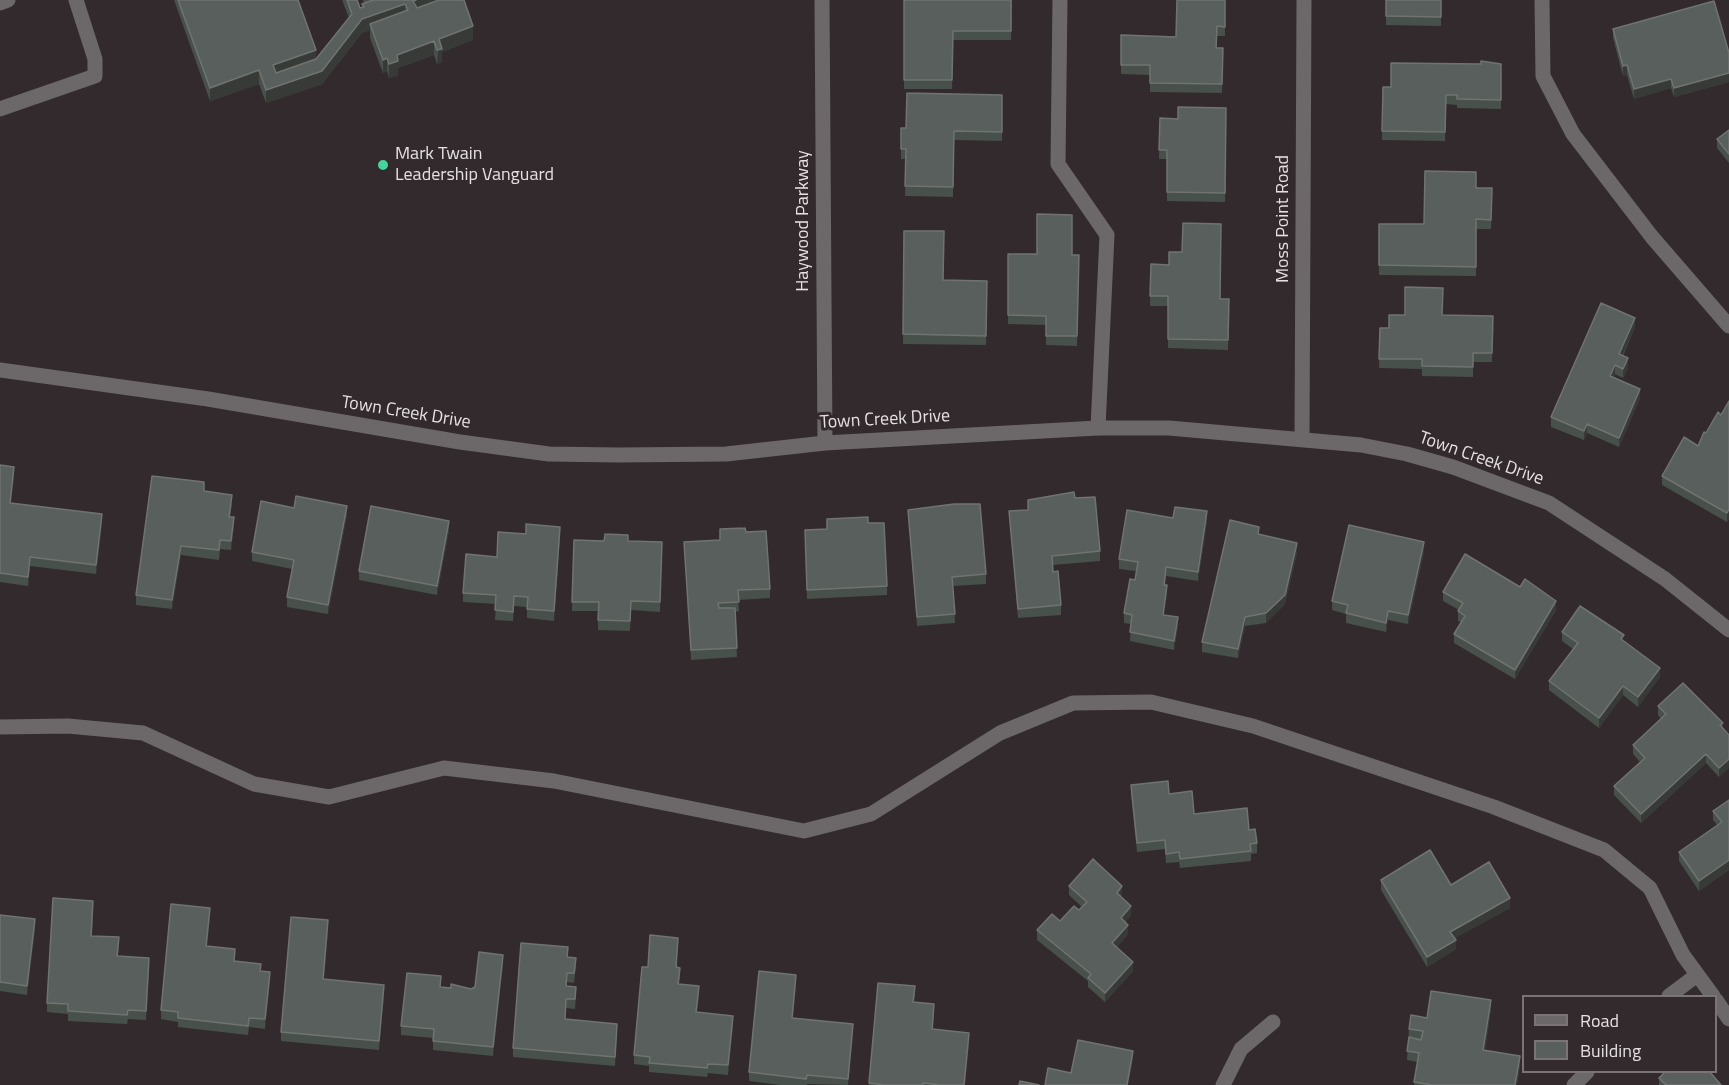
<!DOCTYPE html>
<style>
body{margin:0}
#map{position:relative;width:1729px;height:1085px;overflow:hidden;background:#332a2d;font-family:"Titillium Web",sans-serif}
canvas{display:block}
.legend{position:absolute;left:1522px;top:995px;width:195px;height:78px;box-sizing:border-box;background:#332a2d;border:2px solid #7b7375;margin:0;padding:8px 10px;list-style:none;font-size:18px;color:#e6e0e2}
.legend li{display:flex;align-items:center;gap:12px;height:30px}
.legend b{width:30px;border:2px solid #7b7375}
</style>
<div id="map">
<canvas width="1729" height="1085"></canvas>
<ul class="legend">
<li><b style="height:8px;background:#6c6869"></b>Road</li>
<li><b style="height:16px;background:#595f5c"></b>Building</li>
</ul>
</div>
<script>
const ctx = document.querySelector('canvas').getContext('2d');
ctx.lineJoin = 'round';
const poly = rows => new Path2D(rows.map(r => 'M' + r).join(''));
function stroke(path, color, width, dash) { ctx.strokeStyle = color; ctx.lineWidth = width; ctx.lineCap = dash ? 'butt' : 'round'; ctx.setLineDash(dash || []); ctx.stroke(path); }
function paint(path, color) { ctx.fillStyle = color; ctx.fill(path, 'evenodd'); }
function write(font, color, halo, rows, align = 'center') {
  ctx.font = font + ' "Titillium Web",sans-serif'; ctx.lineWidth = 6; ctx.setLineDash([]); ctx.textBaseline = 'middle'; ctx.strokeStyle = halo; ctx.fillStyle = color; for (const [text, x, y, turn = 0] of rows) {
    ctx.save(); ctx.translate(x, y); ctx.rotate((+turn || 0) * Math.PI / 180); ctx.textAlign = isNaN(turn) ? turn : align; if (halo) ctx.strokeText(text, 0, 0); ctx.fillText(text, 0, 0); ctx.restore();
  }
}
stroke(poly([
 [1060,0,1058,164,1107,235,1098,428],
 [1542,0,1543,76,1573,134,1652,237,1729,326],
 [0,3,8,0],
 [0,109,95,76,95,59,76,0],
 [0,727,68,726,143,733,254,784,329,797,444,768,554,781,804,831,871,814,1000,733,1073,703,1151,702,1253,726,1494,807,1604,850,1650,888,1683,955,1713,996],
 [1669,996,1697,975],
 [1716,1000,1729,1019],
 [1574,1085,1587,1072]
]), '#6c6869', 15);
stroke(poly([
 [822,0,825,443],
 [0,370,208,399,460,442,549,454,618,455,726,454,825,443,1098,428,1169,428,1361,445,1407,454,1453,467,1549,503,1665,579,1729,630],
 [1302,438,1304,0],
 [1223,1085,1241,1049,1273,1022]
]), '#6c6869', 15);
paint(poly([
 [174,0,298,0,316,59,349,18,342,0,357,0,360,8,362,8,362,4,364,3,363,0,464,0,473,40,442,52,442,62,437,64,434,55,398,68,398,75,389,78,387,71,383,73,370,38,370,30,362,33,322,84,266,103,259,84,210,101],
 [904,0,1012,0,1011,40,953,40,952,89,904,89],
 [1225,0,1225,36,1217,36,1217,48,1223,48,1222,93,1150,92,1150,75,1121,74,1121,35,1176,37],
 [1386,0,1441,0,1441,26,1386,25],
 [1613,29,1729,53,1729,82,1674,97,1671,88,1634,99,1627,75,1623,76,1613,38],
 [1501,64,1501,109,1457,108,1457,105,1446,104,1445,141,1382,140,1383,87,1391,87],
 [1002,95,1002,141,954,140,953,197,905,196,906,159,901,159,901,149,906,128],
 [1226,108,1225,202,1167,201,1167,159,1159,159,1160,118,1178,119],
 [1729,130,1729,163,1717,148,1717,139],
 [1476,188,1492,188,1491,229,1476,229,1476,276,1379,275,1379,224,1424,224],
 [904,231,944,280,987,281,986,345,903,344],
 [1008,254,1079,255,1077,346,1046,345,1046,325,1008,324],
 [1151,264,1169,265,1220,299,1229,299,1228,350,1168,348,1168,306,1150,306],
 [1442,315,1493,316,1492,362,1473,362,1473,377,1422,376,1422,369,1379,368,1380,328,1389,328],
 [1635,327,1623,356,1628,368,1623,378,1615,374,1614,378,1640,398,1619,447,1587,433,1584,440,1551,427,1551,417],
 [1729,401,1729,519,1727,522,1662,485,1662,476,1698,446,1706,433,1721,415],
 [0,465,14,476,11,503,102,523,96,574,30,566,28,586,0,582],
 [204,491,232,504,230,517,234,526,231,550,220,549,219,560,181,555,172,609,136,605,136,595],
 [1075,498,1100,551,1100,561,1053,565,1053,572,1061,605,1061,615,1018,618,1009,511,1028,510],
 [294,508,347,515,328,614,287,607,287,597,292,569,252,561,252,552],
 [908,510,986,574,986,584,953,586,955,623,917,626],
 [1173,518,1207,521,1198,581,1166,576,1165,585,1167,594,1164,615,1178,626,1174,650,1130,641,1131,624,1124,623,1124,613,1135,580,1136,571,1119,569,1119,559],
 [868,523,887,586,887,595,807,599,805,539,827,529],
 [449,530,437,595,359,580,359,571],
 [746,532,770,589,770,598,738,600,739,611,735,612,737,657,691,660,684,542,720,540],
 [1259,535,1297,553,1285,604,1266,623,1245,626,1238,658,1202,652,1202,642],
 [560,536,554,621,527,618,527,607,514,606,513,621,495,620,496,604,463,602,463,593,497,557],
 [574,540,662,542,660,612,631,610,630,631,598,630,598,611,572,611],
 [1424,552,1408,624,1388,620,1386,632,1346,623,1346,614,1332,610,1332,601],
 [1443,592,1556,610,1515,679,1454,643,1454,634,1461,622,1458,621,1458,611,1459,610,1443,601],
 [1562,632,1624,641,1660,677,1638,707,1623,695,1599,728,1549,690,1549,681,1573,649,1562,641],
 [1658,706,1723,723,1719,777,1706,763,1641,823,1614,795,1614,786,1640,762,1633,754,1633,745,1661,719,1658,715],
 [1131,785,1169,794,1194,814,1249,830,1257,843,1257,853,1251,854,1251,861,1180,868,1179,862,1166,863,1165,849,1137,852,1131,794],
 [1729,800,1729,870,1699,891,1679,861,1679,852,1717,825,1713,820,1713,811],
 [1381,880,1451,885,1510,908,1455,938,1456,949,1427,967,1381,890],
 [1069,886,1122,895,1121,897,1131,915,1125,922,1128,934,1117,947,1133,971,1105,1002,1088,987,1088,981,1037,940,1037,930,1060,921,1079,910,1082,907,1069,895],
 [93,910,92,936,119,947,118,956,149,967,146,1020,128,1019,127,1024,68,1021,68,1014,47,1012,47,1003],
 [0,915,35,929,27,995,0,991],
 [210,917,207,946,235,961,261,971,270,981,265,1029,249,1027,248,1035,178,1027,178,1022,161,1019,161,1010],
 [328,930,324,979,384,994,379,1050,281,1041,281,1032],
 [678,947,676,968,680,977,679,984,699,995,697,1012,733,1025,728,1075,708,1073,707,1077,649,1072,649,1066,634,1064,634,1055,648,967],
 [568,957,576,967,574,983,567,982,567,986,576,996,575,1009,566,1008,565,1019,617,1033,615,1066,513,1057,513,1048],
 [503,964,493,1056,433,1050,433,1038,401,1035,401,1026,441,987,471,989],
 [878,983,915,995,914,1002,934,1014,933,1029,969,1042,965,1085,869,1085],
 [796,984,793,1018,853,1033,848,1085,807,1084,807,1085,780,1085,749,1081,749,1072],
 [1491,1009,1485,1050,1520,1065,1517,1085,1414,1085,1418,1062,1407,1060,1409,1029,1427,1018],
 [1659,1078,1721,1085,1659,1085]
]), '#48504b');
paint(poly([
 [416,0,447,0,413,14,413,1],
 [405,4,405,17,370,24,370,30,362,33,322,84,266,103,266,90,322,71,362,19],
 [473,26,473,40,442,52,442,62,437,64,439,39],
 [434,41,434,55,398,68,398,75,389,78,389,64,397,55],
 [316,50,316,63,273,79,273,65],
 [387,58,387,71,383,73,383,60],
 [1627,65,1627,75,1623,76,1623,66],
 [259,70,259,84,210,101,210,88],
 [1729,73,1729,82,1674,97,1674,88],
 [1671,79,1671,88,1634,99,1634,89],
 [1635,318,1635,327,1619,363,1619,354],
 [1628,358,1628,368,1623,378,1623,369],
 [1615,365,1615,374,1610,385,1610,376],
 [1640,389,1640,398,1619,447,1619,438],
 [1587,424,1587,433,1584,440,1584,431],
 [14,467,14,476,10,512,10,503],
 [347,506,347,515,328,614,328,605],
 [1729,509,1729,519,1727,522,1727,513],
 [1207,511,1207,521,1198,581,1198,572],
 [102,514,102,523,96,574,96,565],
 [234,517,234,526,231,550,231,541],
 [449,521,449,530,437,595,437,586],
 [560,527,560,536,554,621,554,611],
 [1424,542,1424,552,1408,624,1408,615],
 [1297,543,1297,553,1285,604,1266,623,1266,613],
 [181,546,181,555,172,609,172,600],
 [30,557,30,566,28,586,28,577],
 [1167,585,1167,594,1163,624,1163,615],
 [1556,601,1556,610,1515,679,1515,670],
 [1388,611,1388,620,1386,632,1386,623],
 [1178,617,1178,626,1174,650,1174,641],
 [1245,617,1245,626,1238,658,1238,649],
 [1660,668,1660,677,1638,707,1638,697],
 [1623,686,1623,695,1599,728,1599,718],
 [1706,754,1706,763,1641,823,1641,814],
 [1729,759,1729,768,1719,777,1719,768],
 [1729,860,1729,870,1699,891,1699,881],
 [1122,886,1122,895,1117,902,1117,893],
 [1510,898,1510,908,1450,941,1450,932],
 [1131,906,1131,915,1121,927,1121,918],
 [210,908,210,917,206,955,206,946],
 [35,919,35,929,27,995,27,986],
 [328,920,328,930,323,988,323,979],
 [1128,925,1128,934,1112,953,1112,943],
 [1456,940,1456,949,1427,967,1427,957],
 [503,955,503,964,493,1056,493,1047],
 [1133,962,1133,971,1105,1002,1105,993],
 [270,972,270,981,265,1029,265,1019],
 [796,975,796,984,792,1027,792,1018],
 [384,985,384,994,379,1050,379,1041],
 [1491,1000,1491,1009,1483,1060,1483,1050],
 [733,1016,733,1025,728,1075,728,1065],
 [853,1024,853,1033,848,1085,848,1079],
 [969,1033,969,1042,965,1085,964,1085],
 [1133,1051,1133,1061,1128,1085,1127,1085],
 [1520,1056,1520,1065,1517,1085,1515,1085]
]), '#383a38');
const building = poly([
 [178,0,298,0,316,50,273,65,276,73,316,59,352,14,347,0,357,0,360,8,364,7,362,4,373,0,416,0,413,1,417,8,439,0,464,0,473,26,439,39,442,49,437,50,434,41,397,55,398,61,389,64,387,58,383,60,370,24,408,10,405,4,362,19,322,71,266,90,259,70,210,88,178,0],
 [904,0,1011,0,1011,31,953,31,952,80,904,80,904,0],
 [1177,0,1225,0,1225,27,1217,26,1216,48,1223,48,1222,84,1150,83,1150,65,1121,65,1121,35,1176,37,1177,0],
 [1386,0,1441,0,1441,17,1386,16,1386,0],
 [1714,1,1729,53,1729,73,1674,88,1671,79,1634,89,1627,65,1623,66,1613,29,1714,1],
 [1481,61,1501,64,1501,100,1457,99,1457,95,1446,95,1445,132,1382,131,1383,87,1391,87,1391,63,1481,64,1481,61],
 [907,93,1002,95,1002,132,954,131,953,187,905,186,906,149,901,149,901,128,906,128,907,93],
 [1178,107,1226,108,1225,193,1167,192,1167,150,1159,150,1160,118,1178,119,1178,107],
 [1729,130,1729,154,1717,139,1729,130],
 [1425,171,1476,172,1476,188,1492,188,1491,220,1476,219,1476,267,1379,265,1379,224,1424,224,1425,171],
 [1037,214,1072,215,1072,255,1079,255,1077,336,1046,336,1046,316,1008,315,1008,254,1037,254,1037,214],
 [1183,223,1221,224,1220,299,1229,299,1228,340,1168,339,1168,296,1150,296,1151,264,1169,265,1169,252,1182,252,1183,223],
 [904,231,944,231,943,280,987,281,986,336,903,334,904,231],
 [1405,287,1443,288,1442,315,1493,316,1492,353,1473,353,1473,367,1422,366,1422,359,1379,359,1380,328,1389,328,1389,315,1405,315,1405,287],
 [1601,303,1635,318,1619,354,1628,358,1623,369,1615,365,1610,376,1640,389,1619,438,1587,424,1584,431,1551,417,1601,303],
 [1729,401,1729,509,1727,513,1662,476,1684,437,1698,446,1704,432,1706,433,1718,412,1721,415,1729,401],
 [0,465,14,467,10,503,102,514,96,565,30,557,28,577,0,573,0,465],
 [152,476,204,482,204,491,232,495,229,517,234,517,231,541,220,540,219,550,181,546,172,600,136,595,152,476],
 [1074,492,1075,498,1095,497,1100,551,1052,556,1053,572,1058,571,1061,605,1018,609,1009,511,1028,510,1028,500,1074,492],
 [296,496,347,506,328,605,287,597,294,560,252,552,261,501,294,508,296,496],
 [954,504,980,504,986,574,952,577,955,614,917,617,908,510,954,504],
 [371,506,449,521,437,586,359,571,371,506],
 [1175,507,1207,511,1198,572,1166,567,1164,585,1167,585,1163,615,1178,617,1174,641,1130,632,1132,615,1124,613,1130,579,1135,580,1138,562,1119,559,1127,510,1173,518,1175,507],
 [868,517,868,523,884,523,887,586,807,590,805,530,827,529,827,519,868,517],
 [1230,520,1259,527,1258,534,1297,543,1285,595,1266,613,1245,617,1238,649,1202,642,1230,520],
 [526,524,560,527,554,611,527,609,528,597,514,596,513,612,495,610,496,595,463,593,466,554,497,557,498,532,526,534,526,524],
 [1349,525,1424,542,1408,615,1388,611,1386,623,1346,613,1348,605,1332,601,1349,525],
 [745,528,746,532,766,531,770,589,738,590,739,602,718,603,719,608,735,608,737,648,691,650,684,542,720,540,720,529,745,528],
 [605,534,628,535,628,541,662,542,660,602,631,601,630,621,598,620,599,602,572,602,574,540,604,541,605,534],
 [1465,554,1520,587,1525,579,1556,601,1515,670,1454,634,1465,616,1458,611,1463,603,1443,592,1465,554],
 [1580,606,1624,635,1621,639,1660,668,1638,697,1623,686,1599,718,1549,681,1578,643,1562,632,1580,606],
 [1683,683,1723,723,1720,725,1729,735,1729,759,1719,768,1706,754,1641,814,1614,786,1645,758,1633,745,1666,714,1658,706,1683,683],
 [1168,781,1169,794,1192,791,1194,814,1247,808,1249,830,1255,829,1257,843,1250,844,1251,851,1180,859,1179,852,1166,854,1165,840,1137,843,1131,785,1168,781],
 [1729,800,1729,860,1699,881,1679,852,1722,822,1713,811,1729,800],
 [1430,850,1451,885,1489,862,1510,898,1450,932,1456,940,1427,957,1381,880,1430,850],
 [1093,859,1122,886,1117,893,1131,906,1121,918,1128,925,1112,943,1133,962,1105,993,1088,978,1091,974,1037,930,1052,914,1060,921,1074,906,1079,910,1087,902,1069,886,1093,859],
 [53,898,93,901,91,936,119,937,117,956,149,958,146,1011,128,1010,127,1015,68,1011,68,1004,47,1003,53,898],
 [171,904,210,908,206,946,235,949,234,961,261,964,260,971,270,972,265,1019,249,1018,248,1026,178,1018,178,1012,161,1010,171,904],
 [0,915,35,919,27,986,0,982,0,915],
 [291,917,328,920,323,979,384,985,379,1041,281,1032,291,917],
 [650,935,678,938,676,967,680,968,678,984,699,986,696,1012,733,1016,728,1065,708,1064,707,1068,649,1063,650,1057,634,1055,642,967,648,967,650,935],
 [521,943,568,947,567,957,576,958,574,973,567,973,566,986,576,987,575,999,566,999,565,1019,617,1024,615,1057,513,1048,521,943],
 [479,952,503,955,493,1047,433,1041,434,1029,401,1026,407,973,441,976,440,987,451,988,451,984,471,989,475,987,479,952],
 [759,971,796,975,792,1018,853,1024,848,1079,807,1075,806,1079,749,1072,759,971],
 [878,983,915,986,913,1002,934,1004,932,1029,969,1033,964,1085,940,1085,923,1083,923,1085,885,1085,869,1083,878,983],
 [1431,991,1491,1000,1483,1050,1520,1056,1515,1085,1432,1085,1414,1082,1419,1053,1407,1051,1409,1037,1421,1040,1423,1031,1409,1029,1411,1015,1427,1018,1431,991],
 [1078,1040,1133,1051,1127,1085,1045,1085,1048,1068,1071,1073,1078,1040],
 [1666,1071,1709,1071,1721,1085,1666,1085,1659,1078,1666,1071],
 [1020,1081,1039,1085,1019,1085,1020,1081]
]);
paint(building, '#595f5c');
stroke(building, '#6f7471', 1.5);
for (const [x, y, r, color] of [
 [383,165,6,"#46d49e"]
]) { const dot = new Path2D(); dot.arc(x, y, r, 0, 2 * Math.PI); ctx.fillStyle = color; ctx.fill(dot); stroke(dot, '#332a2d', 2); }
write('18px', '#e6e0e2', '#332a2d', [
 ["Mark Twain",395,155],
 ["Leadership Vanguard",395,176]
], 'left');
write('18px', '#e6e0e2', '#332a2d', [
 ["Moss Point Road",1284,219,-90],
 ["Haywood Parkway",804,221,-90],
 ["Town Creek Drive",406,413,9],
 ["Town Creek Drive",885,420,-3],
 ["Town Creek Drive",1481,459,19]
]);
</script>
